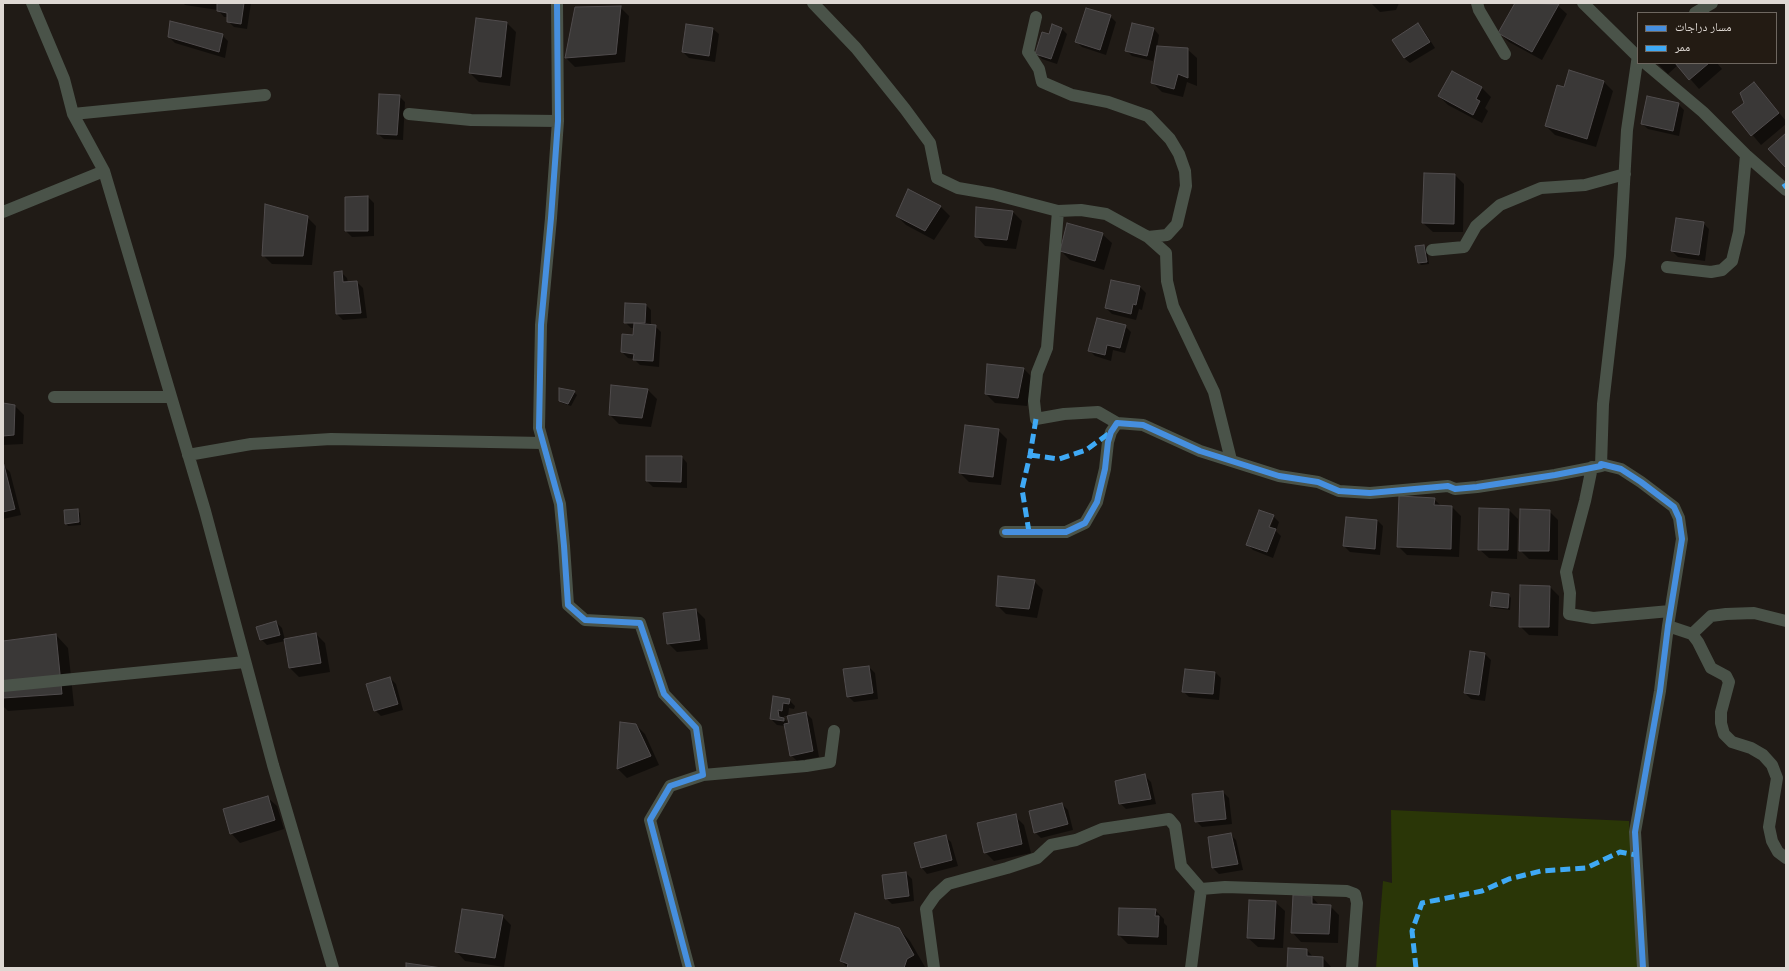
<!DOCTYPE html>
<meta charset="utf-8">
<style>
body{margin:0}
#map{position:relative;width:1789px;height:971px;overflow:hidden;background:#201b16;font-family:"Nunito Sans","Noto Naskh Arabic",sans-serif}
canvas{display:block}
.frame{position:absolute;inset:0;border:4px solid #ded8d3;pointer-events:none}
.legend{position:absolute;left:1637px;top:12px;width:140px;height:52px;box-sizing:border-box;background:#231b13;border:1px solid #6e6760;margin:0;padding:5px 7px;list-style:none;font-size:12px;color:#ded8d3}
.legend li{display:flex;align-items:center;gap:8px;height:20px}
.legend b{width:20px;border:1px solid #6e6760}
</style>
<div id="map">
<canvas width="1789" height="971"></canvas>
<div class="frame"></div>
<ul class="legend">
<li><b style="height:5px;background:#468fdf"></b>مسار دراجات</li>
<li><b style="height:5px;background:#3fa9f5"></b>ممر</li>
</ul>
</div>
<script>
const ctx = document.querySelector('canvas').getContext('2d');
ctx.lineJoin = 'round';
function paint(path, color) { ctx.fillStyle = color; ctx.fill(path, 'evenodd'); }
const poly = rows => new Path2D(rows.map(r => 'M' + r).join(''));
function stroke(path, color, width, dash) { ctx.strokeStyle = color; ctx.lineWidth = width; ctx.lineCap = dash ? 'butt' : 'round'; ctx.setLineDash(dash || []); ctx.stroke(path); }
paint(poly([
 [1391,810,1629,821,1640,968,1376,968,1383,881,1392,883]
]), '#2a3607');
paint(poly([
 [183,3,251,3,247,29,234,27,228,21,228,17,224,17,218,10,185,5],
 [1371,3,1399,3,1396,10,1380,12],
 [1516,3,1555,3,1567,14,1542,60,1509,42,1499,33],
 [620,7,629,16,625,62,575,67,566,58],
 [1110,16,1116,22,1106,55,1082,47,1076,41],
 [477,19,507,23,516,32,510,86,479,82,470,73],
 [1418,25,1424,31,1435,48,1410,63,1404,58],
 [1061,28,1067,34,1057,64,1042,59,1036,53,1049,35],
 [713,29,719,34,715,62,689,58,683,52],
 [1154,29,1159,35,1157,47,1187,49,1197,58,1197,86,1187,82,1183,97,1162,92,1153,83,1158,47,1157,47,1153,61,1132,56,1126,50],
 [222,35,228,41,225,58,175,43,169,37],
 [1657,63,1717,63,1722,69,1699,89,1678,65,1668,74],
 [1452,72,1482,88,1491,97,1485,108,1488,111,1482,123,1448,105,1439,96],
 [1570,72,1604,82,1613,91,1596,147,1555,135,1546,126,1565,89],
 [1754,83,1786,121,1786,124,1761,145,1733,112,1745,103],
 [399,96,405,102,403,140,384,139,378,134],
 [1678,104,1684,110,1679,136,1648,129,1642,124],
 [1425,175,1455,175,1464,184,1463,232,1433,232,1423,223],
 [909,190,941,207,950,216,934,240,906,225,897,216],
 [368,197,374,203,374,236,352,237,346,231],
 [1013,212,1022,221,1016,249,985,246,976,236],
 [307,217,316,226,312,265,272,264,263,255],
 [1703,223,1709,229,1705,261,1678,257,1672,251],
 [1102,234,1112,243,1104,270,1070,260,1061,251],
 [1424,246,1427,249,1429,264,1421,265,1419,263],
 [341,272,347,278,348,283,357,282,363,288,367,318,343,320,337,314],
 [1140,287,1146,293,1142,310,1139,309,1136,320,1112,314,1106,308],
 [645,304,651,310,651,326,655,326,661,332,659,367,640,365,634,359,628,358,622,352,634,336,635,328,631,328,625,322],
 [1125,326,1131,332,1125,353,1113,350,1111,361,1095,356,1089,350],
 [1024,369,1033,378,1027,406,995,403,986,394],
 [648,390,657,399,651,427,619,424,610,415],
 [574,392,577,395,571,406,562,403,560,401],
 [3,404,15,406,24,415,23,444,3,445],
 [998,430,1007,439,1001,485,969,482,960,473],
 [682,457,687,463,687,488,653,487,647,481],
 [4,466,10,472,21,515,3,519],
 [1434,499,1442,507,1452,507,1461,516,1459,557,1407,555,1398,546],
 [1480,509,1509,510,1518,519,1517,559,1489,558,1479,549],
 [77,510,80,513,81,525,68,526,66,523],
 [1549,511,1558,520,1558,560,1529,559,1520,550],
 [1273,516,1279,522,1276,531,1281,536,1273,558,1253,550,1247,544],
 [1272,518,1274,518,1268,532,1267,532],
 [1377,520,1383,526,1380,555,1350,552,1344,546],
 [1034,581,1043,590,1037,618,1006,614,997,605],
 [1550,587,1559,596,1558,636,1529,635,1520,626],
 [1509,595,1511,598,1510,610,1494,608,1491,605],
 [696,610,705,619,708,649,677,652,668,643],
 [276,622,282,628,285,640,316,634,325,643,330,672,299,677,290,668,285,641,267,645,261,639],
 [56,635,68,648,74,706,8,711,3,706,3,642],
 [1471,652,1485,654,1491,660,1485,701,1471,699,1465,693],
 [869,667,875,673,878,699,854,702,848,696],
 [1215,672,1221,678,1219,700,1189,697,1183,691],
 [390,678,396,684,403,710,381,716,375,710],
 [774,697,789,700,795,706,794,709,789,708,788,716,784,716,784,718,790,725,806,713,812,719,819,757,797,761,791,755,785,726,777,725,771,719],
 [620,723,636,725,645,734,659,765,627,778,618,769],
 [1145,776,1151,782,1156,804,1126,809,1120,803],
 [1223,792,1229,798,1232,824,1202,827,1196,821],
 [267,797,277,806,284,829,240,843,231,833],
 [1062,804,1068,810,1073,830,1041,838,1035,832],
 [1015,816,1024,825,1031,853,994,861,985,852],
 [1230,834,1236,840,1243,870,1219,874,1213,868],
 [945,836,951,842,958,866,927,874,922,868],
 [906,873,912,879,914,901,892,904,886,898],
 [1312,897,1320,906,1330,906,1339,915,1338,943,1301,942,1292,932],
 [1275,902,1285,911,1283,948,1258,947,1248,938],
 [1155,910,1164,919,1164,923,1167,926,1167,945,1128,944,1119,935],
 [502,916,511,925,504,967,465,961,456,951],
 [898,928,910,941,925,967,848,968,841,961],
 [1307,950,1314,958,1323,958,1332,968,1288,968]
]), '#0007');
const building = poly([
 [217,3,244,3,241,24,227,22,227,13,217,11,217,3],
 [1515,3,1559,4,1532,52,1498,33,1515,3],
 [621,6,616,54,565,58,575,7,621,6],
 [1086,8,1111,15,1100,50,1075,42,1086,8],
 [476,18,507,22,501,77,469,73,476,18],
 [170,21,223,34,219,52,168,37,170,21],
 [1132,23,1154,28,1147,56,1125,51,1132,23],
 [1418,23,1430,42,1404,58,1392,40,1418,23],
 [686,24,713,28,709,56,682,52,686,24],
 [1052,24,1062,28,1051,59,1035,54,1042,32,1049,34,1052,24],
 [1157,46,1188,48,1188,78,1178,74,1174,89,1151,83,1157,46],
 [1675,63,1709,63,1689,80,1675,63],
 [1569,70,1604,81,1587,139,1545,126,1557,85,1564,87,1569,70],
 [1452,71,1482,87,1476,99,1480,101,1473,115,1438,96,1452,71],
 [1754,82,1779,113,1751,136,1732,112,1744,103,1740,93,1754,82],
 [379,94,400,95,397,135,377,134,379,94],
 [1647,96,1679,103,1673,131,1641,124,1647,96],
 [1786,133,1786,168,1768,149,1786,133],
 [1424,173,1455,174,1454,224,1422,223,1424,173],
 [908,189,941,206,925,231,896,216,908,189],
 [368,196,368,231,345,231,345,197,368,196],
 [265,204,308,216,303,256,262,256,265,204],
 [976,207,1013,211,1007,240,975,237,976,207],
 [1676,218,1704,222,1699,255,1671,251,1676,218],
 [1067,223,1103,233,1095,261,1060,251,1067,223],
 [1424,245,1427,262,1418,263,1415,246,1424,245],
 [342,271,343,282,357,281,361,313,336,314,334,272,342,271],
 [1111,280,1140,286,1136,305,1133,304,1131,314,1105,308,1111,280],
 [625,303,646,304,645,323,624,323,625,303],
 [1097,318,1126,325,1120,348,1107,345,1105,355,1088,351,1097,318],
 [634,323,656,325,653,361,633,360,634,354,621,352,622,334,633,335,634,323],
 [987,364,1024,368,1018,398,985,394,987,364],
 [611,385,648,389,642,418,609,415,611,385],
 [559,388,575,391,568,404,559,401,559,388],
 [3,403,15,405,14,435,3,436,3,403],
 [965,425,999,429,993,477,959,473,965,425],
 [646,456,682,456,681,482,646,481,646,456],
 [4,465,15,509,3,512,3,466,4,465],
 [1399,496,1435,498,1434,505,1452,506,1451,549,1397,547,1399,496],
 [1479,508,1509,509,1508,550,1478,550,1479,508],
 [78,509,79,522,65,524,64,510,78,509],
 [1520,509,1550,510,1549,551,1519,551,1520,509],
 [1259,510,1274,515,1269,527,1276,529,1267,552,1246,545,1259,510],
 [1346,517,1377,520,1375,549,1343,546,1346,517],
 [998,576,1035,580,1029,609,996,606,998,576],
 [1520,585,1550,586,1549,627,1519,627,1520,585],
 [1492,592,1509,594,1508,608,1490,606,1492,592],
 [696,609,700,640,667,644,663,613,696,609],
 [276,621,280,635,260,640,256,627,276,621],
 [316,633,321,663,289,668,284,639,316,633],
 [56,634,62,694,3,698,3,641,56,634],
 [1470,651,1485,653,1479,695,1464,693,1470,651],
 [869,666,873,693,847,697,843,669,869,666],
 [1185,669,1215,672,1213,694,1182,692,1185,669],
 [390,677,398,704,374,711,366,684,390,677],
 [773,696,790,699,789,704,783,703,782,711,778,710,779,717,784,718,784,721,770,719,773,696],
 [806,712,813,751,790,756,784,724,789,723,787,716,806,712],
 [620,722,636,724,651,756,617,769,620,722],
 [1145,774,1151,799,1119,804,1115,781,1145,774],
 [1223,791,1226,819,1195,822,1192,794,1223,791],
 [268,796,275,820,230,834,223,809,268,796],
 [1062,803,1068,824,1034,833,1029,811,1062,803],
 [1016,814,1022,844,984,853,977,823,1016,814],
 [1231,833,1238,864,1212,868,1208,837,1231,833],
 [946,835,952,860,921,868,914,843,946,835],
 [906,872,909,896,885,899,882,875,906,872],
 [1293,895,1312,896,1312,904,1331,905,1329,934,1291,933,1293,895],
 [1249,900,1276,901,1274,939,1247,938,1249,900],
 [1119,908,1156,909,1155,916,1159,916,1158,937,1118,935,1119,908],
 [462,909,503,915,495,958,455,952,462,909],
 [855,913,899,928,914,955,907,959,904,968,847,968,848,964,840,961,855,913],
 [1288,948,1307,949,1307,956,1323,957,1323,968,1287,968,1288,948],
 [406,963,442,968,406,968,406,963]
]);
paint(building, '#3a3837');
stroke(building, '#504c4d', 1);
stroke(poly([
 [32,3,64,79,73,114,104,171,205,511,273,765,333,968],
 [557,3,558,121,551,218,541,325,539,428,560,504,564,546,568,605,585,620,640,623,664,694,696,728,703,775,670,786,650,820,689,968],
 [813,3,856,48,905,109,930,143,937,178,958,188,993,194,1058,211,1081,210,1106,214,1148,237,1166,253,1167,281,1173,306,1214,392,1231,460],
 [1477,3,1479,10,1505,54],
 [1583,3,1638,57],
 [1695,13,1712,3],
 [1036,17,1028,52,1039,69,1042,82,1072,95,1108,102,1148,116,1170,139,1179,154,1185,171,1186,186,1177,224,1167,235,1148,237],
 [1645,63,1703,112,1746,155,1786,190],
 [73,114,265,95],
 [409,114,471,120,558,121],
 [1058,211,1047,348,1037,373,1034,401,1036,419,1064,414,1098,412,1117,423],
 [3,212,104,171],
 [1432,250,1464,247,1476,226,1500,205,1541,188,1585,185,1625,174],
 [1667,267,1711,272,1722,270,1732,261,1739,232,1746,155],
 [54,397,170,397],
 [188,455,251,444,331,439,543,443],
 [1601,466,1603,404,1620,256,1627,130,1638,55],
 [1592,467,1585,501,1566,572,1570,593,1569,614,1593,618,1670,611],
 [1005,532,1066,532,1085,523,1097,502,1105,469,1108,442,1111,432,1117,423,1143,425,1200,451,1279,476,1318,482,1339,491,1370,493,1448,486,1455,489,1477,487,1555,475,1601,466,1601,464,1621,469,1641,482,1674,507,1679,518,1682,539,1668,626,1660,691,1635,832,1643,968],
 [1668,626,1692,634,1698,642,1711,668,1726,676,1729,682,1721,712,1721,723,1724,734,1732,742,1751,748,1763,755,1772,765,1777,778,1769,827,1772,841,1778,852,1786,858],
 [1692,634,1711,616,1726,614,1754,613,1786,621],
 [3,686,245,662],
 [703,775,806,766,830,762,834,731],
 [934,968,926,909,935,896,948,884,1007,868,1037,858,1051,845,1076,840,1102,829,1169,819,1175,826,1181,866,1201,889,1225,887,1347,891,1355,894,1357,903,1352,968],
 [1191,968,1201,889]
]), '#4a5349', 12);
stroke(poly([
 [1783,187,1786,185],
 [1030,455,1059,459,1086,450,1111,432],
 [1029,532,1022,489,1030,455,1036,419],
 [1416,968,1412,931,1422,903,1482,891,1509,879,1541,871,1586,868,1620,852,1636,855]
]), '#3fa9f5', 5, [10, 5]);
stroke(poly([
 [557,3,558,121,551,218,541,325,539,428,560,504,564,546,568,605,585,620,640,623,664,694,696,728,703,775,670,786,650,820,689,968],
 [1005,532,1066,532,1085,523,1097,502,1105,469,1108,442,1111,432,1117,423,1143,425,1200,451,1279,476,1318,482,1339,491,1370,493,1448,486,1455,489,1477,487,1555,475,1601,466,1601,464,1621,469,1641,482,1674,507,1679,518,1682,539,1668,626,1660,691,1635,832,1643,968]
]), '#468fdf', 6);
</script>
